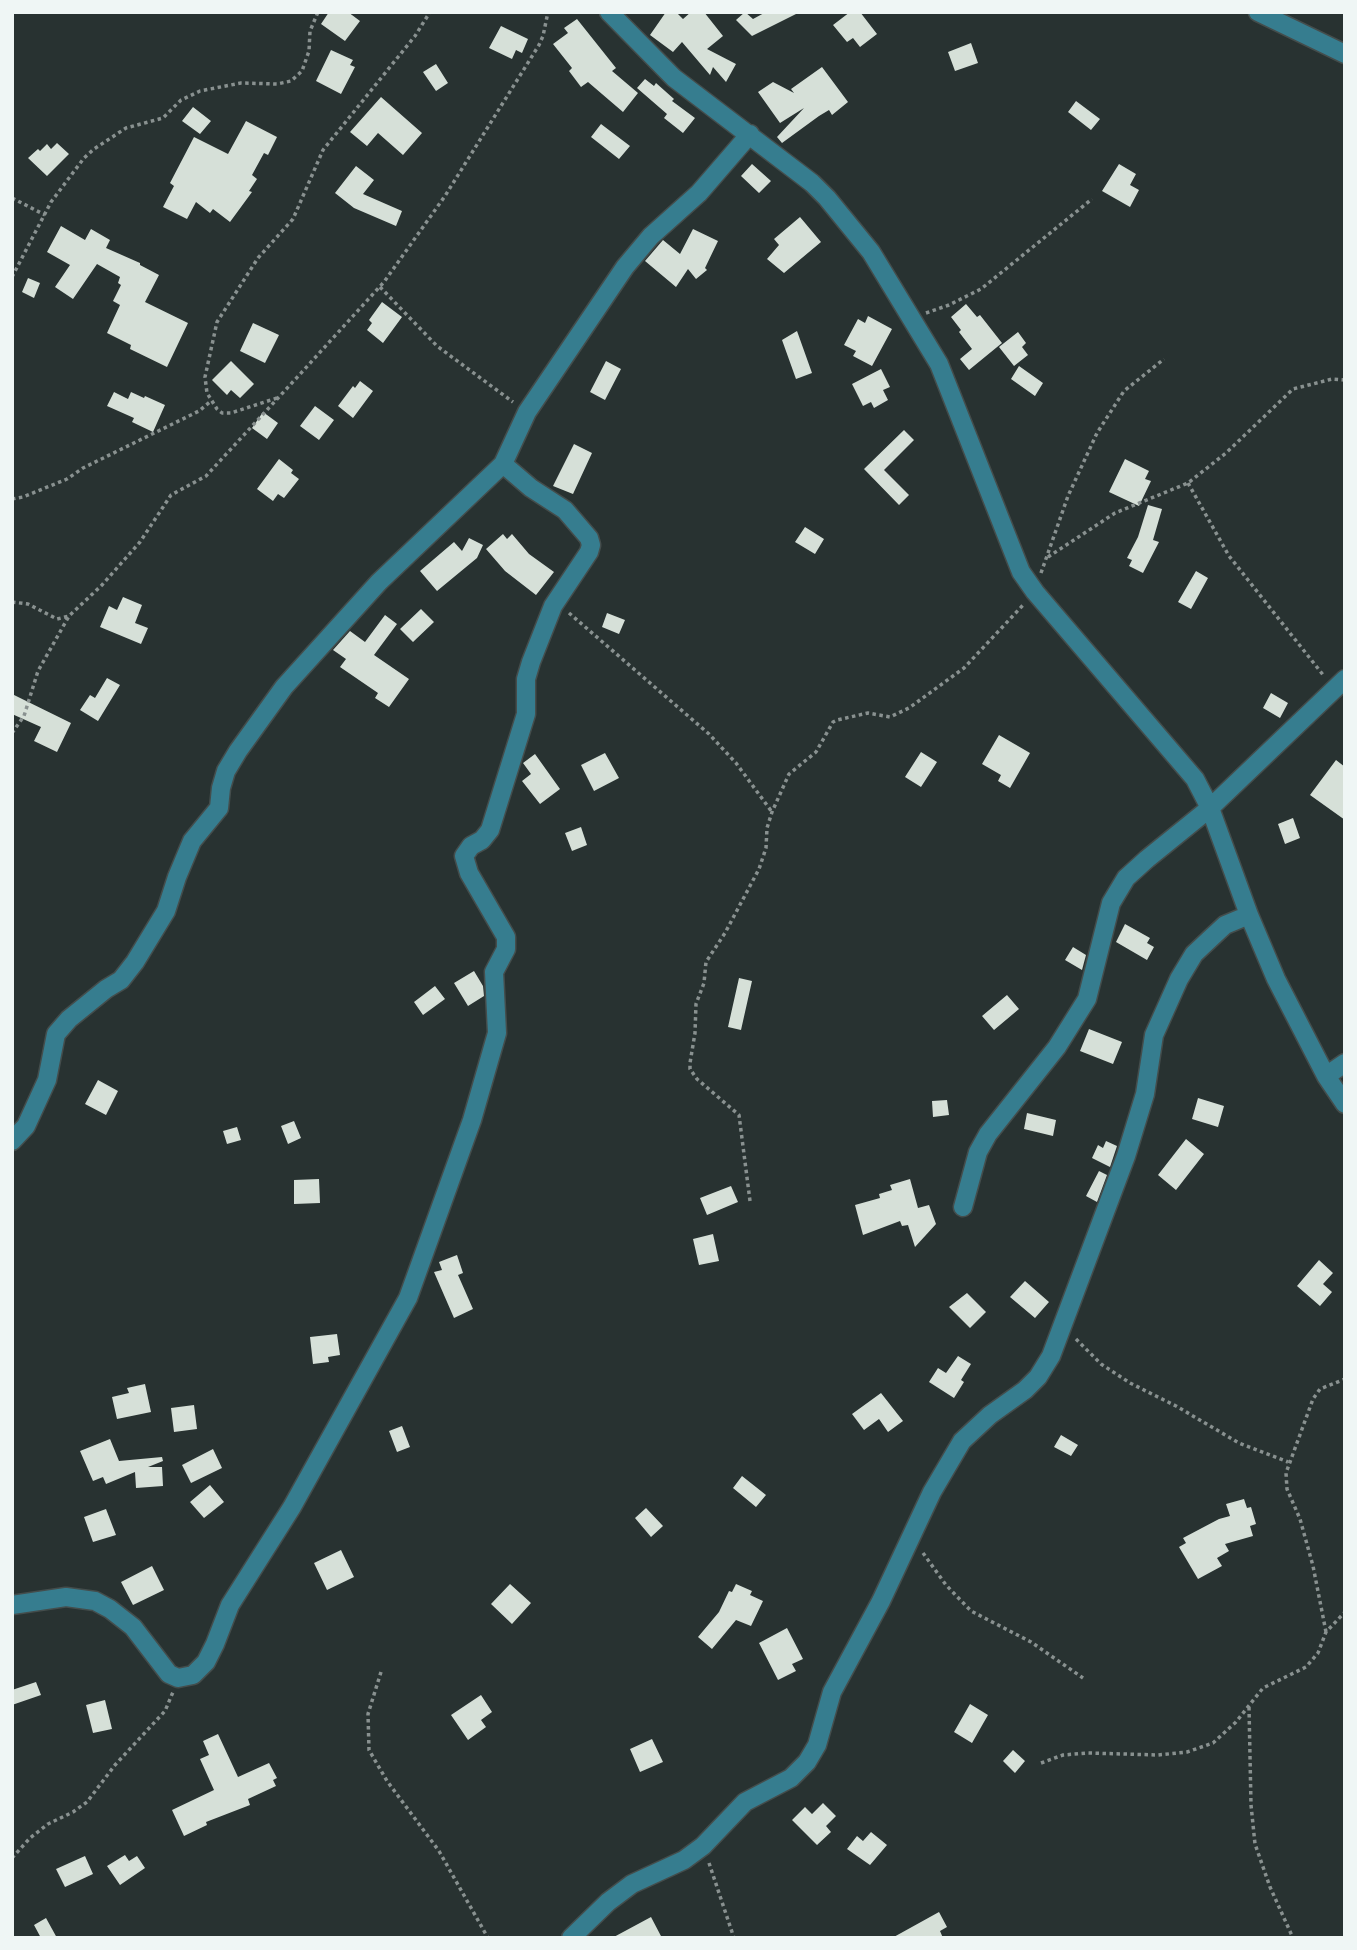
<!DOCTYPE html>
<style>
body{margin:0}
#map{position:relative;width:1357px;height:1950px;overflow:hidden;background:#283231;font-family:Signika,sans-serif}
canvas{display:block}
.frame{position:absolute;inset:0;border:14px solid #eff6f5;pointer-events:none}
</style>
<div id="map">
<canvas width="1357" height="1950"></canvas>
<div class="frame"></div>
</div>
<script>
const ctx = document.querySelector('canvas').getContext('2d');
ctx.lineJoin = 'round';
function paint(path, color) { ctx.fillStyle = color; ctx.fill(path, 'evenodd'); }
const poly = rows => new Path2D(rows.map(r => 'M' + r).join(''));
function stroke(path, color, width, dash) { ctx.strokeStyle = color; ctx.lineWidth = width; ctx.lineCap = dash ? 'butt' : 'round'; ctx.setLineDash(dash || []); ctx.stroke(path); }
paint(poly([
 [329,12,348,12,360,21,345,41,321,24],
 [666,12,676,12,683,19,691,12,704,12,723,36,707,49,736,64,726,82,713,67,710,75,682,42,673,52,650,35],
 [745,12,753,19,766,12,800,12,752,36,736,20],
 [850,12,860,12,877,34,860,47,853,38,847,42,833,25],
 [577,19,616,68,612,71,638,93,623,112,588,82,581,87,569,71,572,68,553,44,568,33,564,28],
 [501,26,528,39,522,53,516,50,512,59,489,48],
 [971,43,978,63,955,71,948,52],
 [331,50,353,60,350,65,355,67,341,94,316,81],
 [436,64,448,83,436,91,423,72],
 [822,67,848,102,832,115,829,110,819,116,782,143,777,137,804,108,780,123,758,92,773,82,794,93,791,89],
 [645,79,654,86,656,83,674,99,672,101,695,118,683,133,664,118,667,114,637,88],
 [381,97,422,133,403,155,378,133,367,146,350,132],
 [1076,101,1100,119,1091,130,1068,112],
 [193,107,211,121,200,134,182,121],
 [246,121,277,137,268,155,264,153,252,175,257,179,249,191,252,192,230,222,213,209,210,213,196,202,187,219,163,207,174,186,170,183,194,137,228,154],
 [601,124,630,146,619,159,591,137],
 [57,143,69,154,47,176,28,158,38,149,40,151,47,144,51,149],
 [752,164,771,181,759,193,741,176],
 [1119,164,1136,174,1130,185,1139,190,1130,207,1102,191],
 [356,166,374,180,363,194,402,211,396,226,354,208,335,193],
 [800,217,821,242,784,273,767,259,779,245,774,239],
 [61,226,85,240,91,229,110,240,106,248,140,263,140,265,159,275,145,302,188,323,167,367,130,349,131,345,107,333,120,305,113,301,121,285,118,283,120,277,97,264,73,299,55,287,70,265,47,252],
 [693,229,718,241,705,268,707,270,696,279,688,269,676,287,645,261,663,240,680,254],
 [28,278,40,283,34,298,22,292],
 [382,302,402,317,383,343,367,330,372,323,369,320],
 [966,304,977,317,980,315,1002,343,969,370,960,359,972,349,959,332,961,330,951,317],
 [868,316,892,329,872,366,853,356,856,351,844,345,858,319,865,323],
 [253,323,279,335,265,363,240,351],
 [797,331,812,373,796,379,782,340],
 [1018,332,1026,343,1022,347,1028,355,1014,366,999,347],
 [231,361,254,384,240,398,231,390,227,395,212,380],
 [606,361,621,369,605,400,590,392],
 [1019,366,1043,383,1035,396,1011,379],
 [881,369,890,387,883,390,888,400,874,408,871,402,863,406,852,384],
 [360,381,373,391,353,418,338,406,353,386,355,388],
 [114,392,128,399,131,392,144,398,145,396,165,405,153,432,132,422,134,418,107,406],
 [315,406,334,420,319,440,300,426],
 [263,412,278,423,267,439,252,428],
 [904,430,914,440,884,470,909,495,899,505,864,469],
 [574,444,592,453,573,494,553,486],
 [279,459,293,470,291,473,299,479,284,498,278,494,273,501,257,489],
 [1125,459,1149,471,1145,479,1151,481,1139,506,1109,492],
 [1148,505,1162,509,1153,540,1159,542,1143,573,1129,566,1132,560,1127,558,1138,537],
 [805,527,824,539,815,554,795,542],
 [503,534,507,539,512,534,529,554,554,572,536,595,505,571,486,549],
 [469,538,483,545,477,558,437,591,420,571,454,542,462,551],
 [1196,571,1208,578,1191,609,1178,602],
 [123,597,142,605,135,623,148,628,141,644,100,627,109,606,117,610],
 [421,609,434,622,413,642,400,629],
 [607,613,625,620,619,634,602,627],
 [385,615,397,624,374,655,409,679,389,707,375,698,378,693,340,667,346,659,333,650,350,631,365,642],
 [107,678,120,685,98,721,80,710,90,695,95,698],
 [1271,693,1288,703,1280,718,1263,708],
 [12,694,71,723,57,752,34,741,41,727,12,714],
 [999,735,1030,753,1010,788,998,781,1001,775,982,764],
 [921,752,937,762,921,787,905,777],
 [605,753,619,778,594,791,581,765],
 [535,754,560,789,540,804,522,781,531,774,523,763],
 [1336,760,1345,767,1345,820,1310,795],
 [1293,818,1300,838,1285,844,1278,824],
 [581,827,587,845,572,851,565,833],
 [1125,924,1150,938,1147,943,1154,947,1147,960,1116,942],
 [1073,947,1086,955,1082,970,1065,960],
 [474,971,483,986,484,996,468,1006,454,983],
 [739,978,752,981,741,1030,728,1027],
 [435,986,445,999,423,1015,414,1002],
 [1007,995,1019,1009,994,1030,982,1016],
 [1089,1029,1122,1042,1113,1064,1080,1051],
 [98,1080,118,1091,106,1115,85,1104],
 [1198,1098,1224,1106,1218,1127,1192,1119],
 [947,1100,949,1115,933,1117,932,1101],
 [1027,1113,1056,1120,1053,1136,1024,1129],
 [294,1121,301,1138,288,1144,281,1126],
 [237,1127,241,1140,227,1144,223,1131],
 [1186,1139,1204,1154,1176,1190,1158,1175],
 [1106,1141,1117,1146,1110,1167,1092,1158,1098,1145,1103,1148],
 [1099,1171,1107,1175,1097,1202,1086,1196],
 [319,1179,320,1203,294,1204,294,1180],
 [910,1179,918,1208,929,1205,936,1224,915,1247,908,1225,902,1226,900,1221,863,1235,855,1205,880,1198,879,1194,892,1190,890,1185],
 [731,1186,738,1202,707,1215,700,1198],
 [713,1234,719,1261,699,1265,693,1239],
 [457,1255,463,1273,458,1275,473,1309,454,1318,434,1272,442,1270,439,1262],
 [1319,1260,1333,1273,1323,1284,1332,1292,1320,1306,1297,1286],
 [1025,1281,1049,1302,1035,1318,1010,1297],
 [967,1293,986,1312,970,1328,949,1307],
 [337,1334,340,1355,328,1357,329,1362,313,1364,310,1337],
 [958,1356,971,1364,961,1380,964,1382,954,1398,929,1382,938,1368,946,1373],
 [145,1384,151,1412,117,1419,112,1397,129,1393,127,1388],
 [881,1393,903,1421,888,1432,879,1419,864,1430,852,1414],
 [194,1405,197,1429,174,1432,171,1408],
 [402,1426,410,1447,397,1452,389,1431],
 [1061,1435,1078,1445,1071,1456,1054,1447],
 [110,1439,119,1461,162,1457,163,1461,148,1467,162,1467,163,1486,136,1488,135,1472,106,1484,103,1477,93,1481,80,1451],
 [213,1449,222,1468,191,1483,182,1465],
 [742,1476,766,1495,756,1507,733,1488],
 [210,1485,224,1502,204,1518,190,1502],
 [1244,1499,1247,1508,1251,1507,1256,1524,1250,1526,1253,1536,1225,1544,1229,1551,1217,1558,1222,1566,1198,1579,1179,1547,1186,1543,1183,1538,1219,1519,1230,1516,1226,1504],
 [646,1508,663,1526,651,1537,635,1518],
 [106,1509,116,1535,93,1542,84,1517],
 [341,1550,354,1577,327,1590,314,1563],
 [152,1566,164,1590,133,1605,121,1582],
 [510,1584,531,1603,512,1624,491,1604],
 [736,1584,752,1591,750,1595,763,1601,751,1626,736,1620,712,1649,698,1637,719,1612,729,1591,732,1592],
 [787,1628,803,1659,792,1664,796,1671,778,1680,759,1643],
 [36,1682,41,1695,12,1705,12,1690],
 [481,1695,492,1712,481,1720,486,1727,468,1740,451,1715],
 [105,1700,112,1729,93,1733,86,1705],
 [970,1704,988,1715,972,1743,954,1732],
 [218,1734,238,1777,269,1763,277,1778,273,1780,276,1786,248,1799,250,1805,206,1822,207,1825,184,1836,172,1810,214,1790,200,1759,209,1755,203,1741],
 [652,1739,663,1762,640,1772,630,1749],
 [1013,1750,1025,1761,1015,1773,1003,1761],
 [823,1803,836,1816,826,1826,831,1832,817,1845,792,1820,805,1807,812,1814],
 [871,1832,887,1845,870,1865,847,1849,857,1836,863,1841],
 [125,1855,129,1861,137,1856,145,1868,120,1885,107,1866],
 [85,1856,93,1874,65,1887,56,1869],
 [939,1912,947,1927,940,1931,943,1938,892,1938],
 [651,1917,662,1938,612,1938],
 [46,1918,57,1938,41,1938,34,1925]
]), '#d6e0d8');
const minor = poly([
 [609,12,674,78,812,183,827,198,871,252,939,364,1021,572,1035,592,1195,779,1210,808,1249,915,1276,979,1326,1076,1345,1104],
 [1258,12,1345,54],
 [1326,1076,1345,1063],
 [12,1141,26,1126,47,1080,56,1034,69,1019,106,989,121,980,135,962,166,911,177,877,192,841,219,808,221,788,226,771,238,751,284,687,379,582,503,464,527,412,625,267,651,236,699,193,750,134],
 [963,1207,978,1152,988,1134,1057,1047,1087,999,1111,903,1126,878,1147,859,1210,808,1345,679],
 [12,1605,66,1597,95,1601,110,1609,133,1627,169,1674,178,1678,193,1675,206,1662,215,1644,230,1605,292,1507,408,1298,472,1120,497,1033,494,972,506,949,506,937,469,873,464,856,471,846,482,840,490,830,526,714,526,679,531,662,553,606,589,552,591,545,589,538,565,510,531,488,503,464],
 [571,1938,608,1902,632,1884,684,1860,703,1846,745,1802,791,1778,807,1762,817,1745,832,1692,881,1601,932,1492,962,1441,990,1415,1025,1390,1038,1377,1051,1356,1126,1156,1145,1094,1154,1035,1179,979,1194,954,1211,938,1225,925,1249,915]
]);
stroke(minor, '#444d4c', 21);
stroke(poly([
 [12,198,45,215],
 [12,277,51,202,84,158,94,149,126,128,163,118,181,100,200,91,241,83,277,84,291,81,302,71,309,51,310,31,318,12],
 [380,287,437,346,513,402],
 [926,313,949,305,981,289,1092,199],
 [277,398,231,413,222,413,217,409,207,393,205,377,217,322,258,258,293,219,323,150,415,36,430,12],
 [1188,483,1229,556,1324,676],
 [12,499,23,497,67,479,83,468,199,411,211,401],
 [1048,557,1115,513,1188,483,1226,453,1293,389,1332,379,1345,380],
 [1041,573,1068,496,1097,433,1124,391,1164,359],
 [12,602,28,604,57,619,69,616,102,585,140,542,171,495,206,476,302,372,384,282,445,196,539,45,543,36,548,12],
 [569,613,709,734,736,763,772,812],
 [12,733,24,716,38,671,69,616],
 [750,1201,739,1115,697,1079,690,1069,690,1063,695,1033,696,1004,704,983,706,962,725,933,759,869,766,848,767,828,772,812,789,774,816,752,833,722,837,720,868,713,890,717,909,708,964,668,1024,604],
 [1076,1339,1101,1364,1130,1383,1176,1406,1239,1443,1288,1462],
 [923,1553,946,1585,971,1611,1031,1642,1083,1678],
 [1326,1632,1313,1566,1300,1519,1287,1489,1286,1473,1313,1399,1320,1389,1345,1379],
 [381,1672,368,1714,369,1750,387,1781,439,1851,488,1938],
 [1249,1707,1251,1805,1255,1844,1270,1887,1293,1938],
 [1041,1763,1063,1755,1088,1753,1158,1755,1187,1752,1213,1743,1236,1722,1263,1688,1306,1667,1318,1653,1326,1632,1345,1612],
 [12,1858,30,1838,48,1824,73,1812,87,1802,115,1765,165,1711,173,1692],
 [709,1863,734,1938]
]), '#899190', 3.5, [3.5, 3.5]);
stroke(minor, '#367d8f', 18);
</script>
